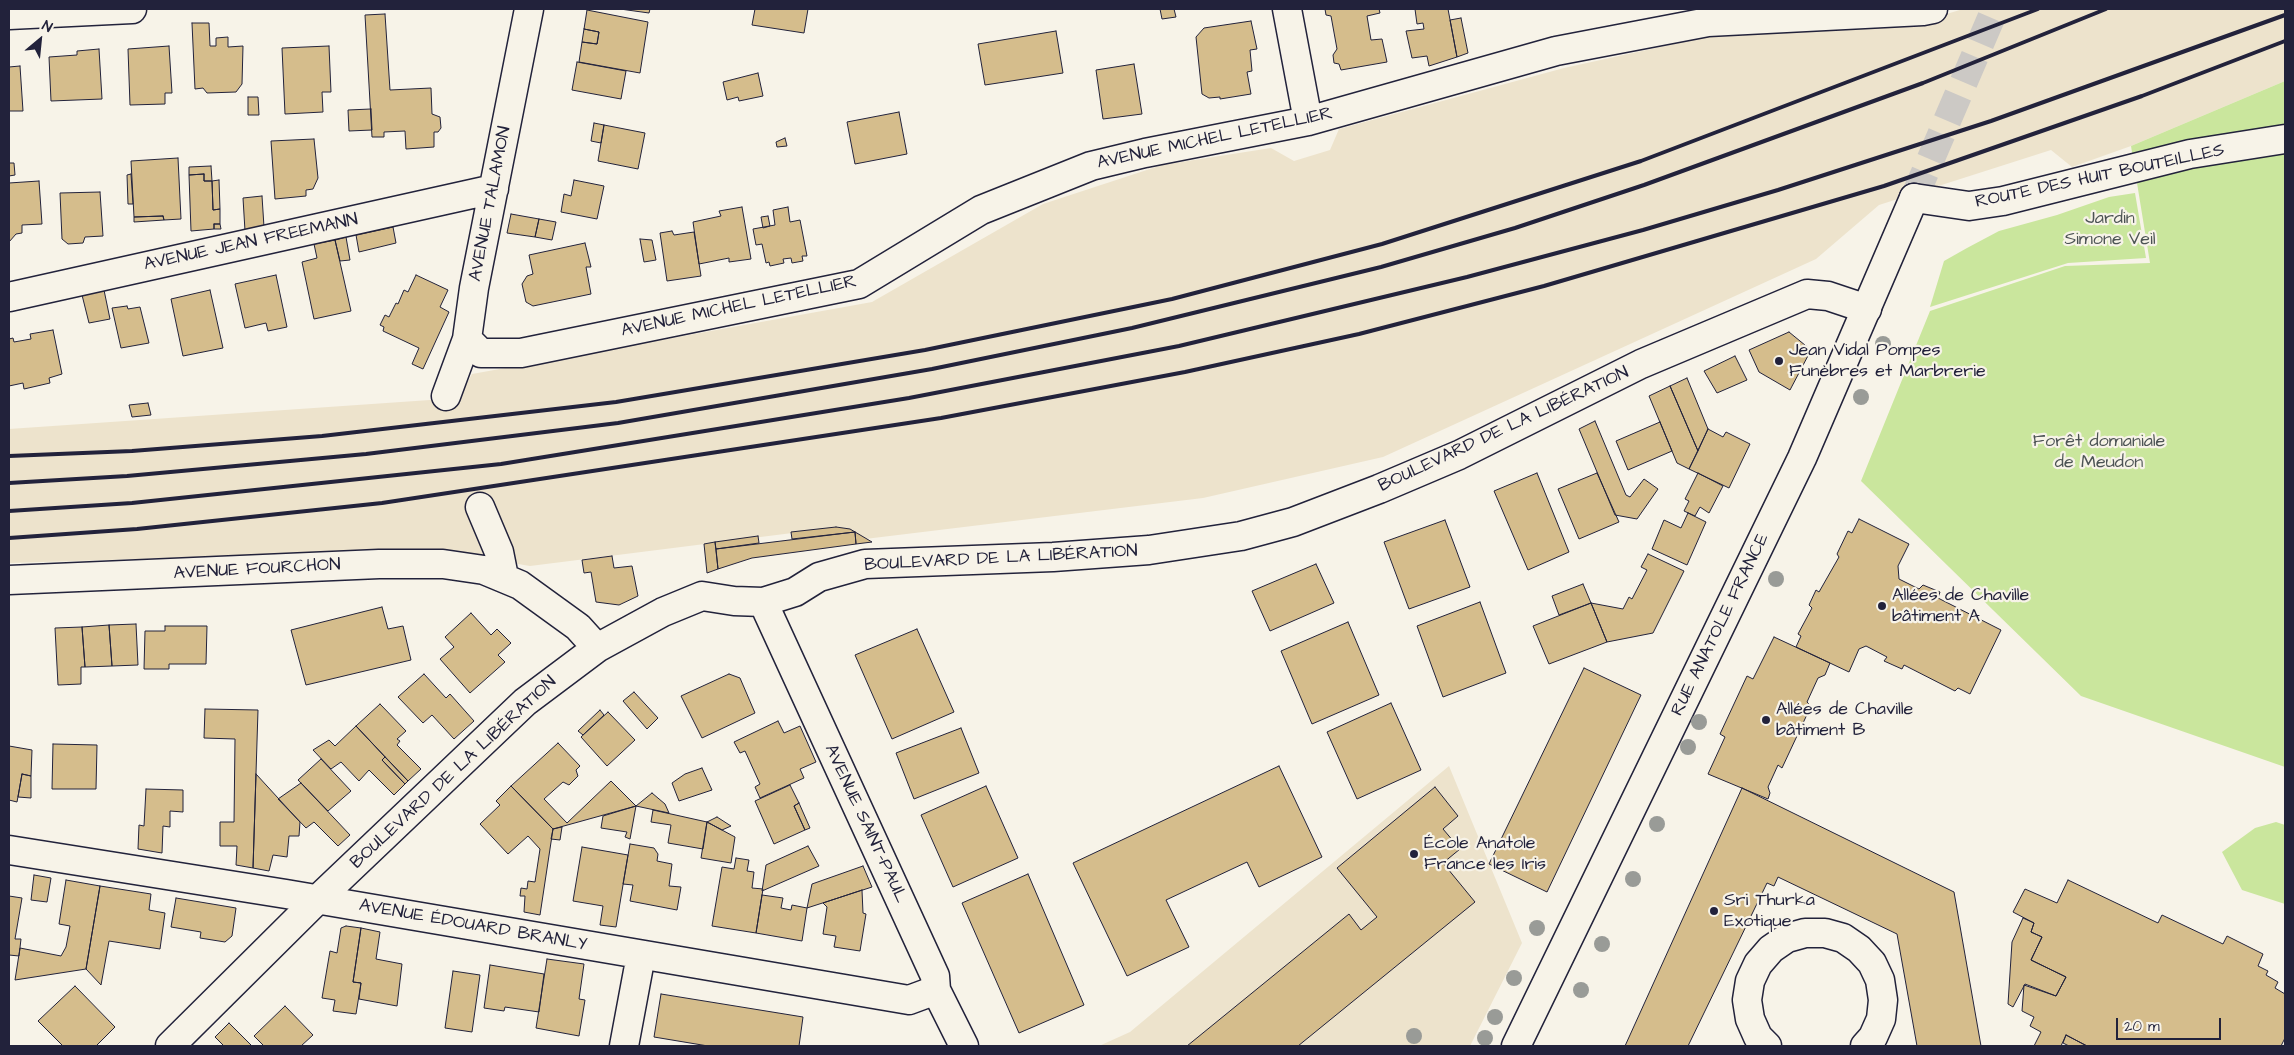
<!DOCTYPE html>
<meta charset="utf-8">
<style>
body{margin:0}
#map{position:relative;width:2294px;height:1055px;overflow:hidden;background:#f7f3e8;font-family:"Architects Daughter",sans-serif}
canvas{display:block}
.frame{position:absolute;inset:0;border:10px solid #22223b;pointer-events:none}
.north{position:absolute;left:15px;top:15px;width:50px;height:50px;-webkit-text-stroke:4px #f7f3e8;paint-order:stroke;rotate:28deg;font-size:14px;font-weight:700;line-height:20px;text-align:center;color:#22223b}
.north::after{content:'';display:block;margin:auto;width:18px;height:22px;background:#22223b;clip-path:polygon(50% 0,100% 100%,50% 72%,0 100%)}
.scale{position:absolute;left:2116px;top:1018px;width:105px;height:22px;box-sizing:border-box;border:2px solid #22223b;border-top:0;padding-left:6px;font-size:15px;line-height:18px;white-space:nowrap;color:#22223b;-webkit-text-stroke:4px #f7f3e8;paint-order:stroke}
</style>
<div id="map">
<canvas width="2294" height="1055"></canvas>
<div class="frame"></div>
<div class="north">N</div>
<div class="scale">20 m</div>
</div>
<script>
const ctx = document.querySelector('canvas').getContext('2d');
ctx.lineJoin = 'round';
function paint(path, color) { ctx.fillStyle = color; ctx.fill(path, 'evenodd'); }
const poly = rows => new Path2D(rows.map(r => 'M' + r).join(''));
function stroke(path, color, width, dash) { ctx.strokeStyle = color; ctx.lineWidth = width; ctx.lineCap = dash ? 'butt' : 'round'; ctx.setLineDash(dash || []); ctx.stroke(path); }
function write(font, color, halo, rows, align = 'center') {
  ctx.font = font + ' "Architects Daughter",sans-serif'; ctx.lineWidth = 4.5; ctx.setLineDash([]); ctx.textBaseline = 'middle'; ctx.strokeStyle = halo; ctx.fillStyle = color; for (const [text, x, y, turn = 0] of rows) {
    ctx.save(); ctx.translate(x, y); ctx.rotate((+turn || 0) * Math.PI / 180); ctx.textAlign = isNaN(turn) ? turn : align; if (halo) ctx.strokeText(text, 0, 0); ctx.fillText(text, 0, 0); ctx.restore();
  }
}
paint(poly([
 [1963,9,2285,9,2285,81,2131,146,2072,167,2051,150,1879,205,1816,259,1383,457,1203,498,865,539,840,527,530,566,435,550,9,563,9,429,459,398,472,374,872,302,1043,204,1162,165,1271,148,1294,161,1330,150,1339,129,1564,68,1706,37,1940,16],
 [1449,766,1522,943,1470,1046,1099,1046,1130,1032]
]), '#ede3cc');
paint(poly([
 [2285,81,2285,767,2081,696,1861,481,1930,311,2065,266,2150,263,2131,146],
 [2135,193,2146,258,2068,263,1930,307,1944,261,1967,248,1999,231,2057,215,2109,197],
 [2276,822,2285,825,2285,904,2242,890,2222,852,2255,828]
]), '#cae69d');
const building = poly([
 [620,9,650,9,649,13,620,9],
 [755,9,808,9,804,33,752,25,755,9],
 [1160,9,1174,9,1176,17,1162,19,1160,9],
 [1325,9,1379,9,1380,13,1367,16,1371,40,1382,39,1387,62,1341,70,1339,64,1334,63,1333,55,1337,49,1331,16,1326,15,1325,9],
 [1415,9,1448,9,1457,57,1429,66,1427,56,1412,58,1406,31,1424,29,1423,23,1417,24,1415,9],
 [587,10,648,22,640,73,579,62,582,42,597,44,599,32,584,29,587,10],
 [385,14,390,90,431,88,432,114,440,117,441,128,438,132,434,132,434,147,406,149,405,131,384,132,384,137,372,137,365,15,385,14],
 [1461,18,1468,53,1457,57,1450,20,1461,18],
 [1251,21,1257,49,1250,50,1252,71,1247,72,1251,94,1220,99,1220,97,1209,98,1202,94,1196,37,1204,28,1251,21],
 [192,23,209,23,210,46,216,46,216,38,228,37,228,47,243,46,242,84,236,92,207,93,203,88,195,89,192,23],
 [584,29,599,32,597,44,582,42,584,29],
 [1056,31,1063,73,985,85,978,44,1056,31],
 [169,46,172,93,165,93,165,104,130,105,128,49,169,46],
 [329,46,331,92,322,92,323,112,285,114,282,48,329,46],
 [99,49,102,99,51,101,49,57,77,55,77,51,99,49],
 [577,62,626,71,621,99,572,90,577,62],
 [1134,64,1142,114,1103,119,1096,70,1134,64],
 [20,66,23,111,9,111,9,67,20,66],
 [758,73,763,96,739,101,738,97,727,100,723,82,758,73],
 [248,97,258,97,259,115,248,115,248,97],
 [371,109,372,130,349,131,348,110,371,109],
 [899,112,907,154,855,164,847,122,899,112],
 [594,123,604,125,601,143,591,141,594,123],
 [604,125,645,133,638,169,598,161,604,125],
 [785,138,787,146,777,147,776,142,785,138],
 [314,139,318,178,313,189,306,190,306,196,275,199,271,141,314,139],
 [178,158,181,219,164,220,163,216,134,217,131,161,178,158],
 [9,163,14,163,15,175,9,176,9,163],
 [211,166,212,181,204,181,204,174,189,175,189,167,211,166],
 [131,174,133,204,128,204,127,175,131,174],
 [204,174,204,181,212,181,213,210,220,209,220,224,214,224,214,229,191,231,189,175,204,174],
 [219,180,220,209,213,210,212,181,219,180],
 [574,180,604,186,597,219,561,212,564,194,571,196,574,180],
 [39,181,42,224,22,225,22,233,16,234,9,242,9,183,39,181],
 [100,192,103,236,85,237,83,243,68,244,62,239,60,193,100,192],
 [262,196,264,227,245,231,243,198,262,196],
 [742,207,751,259,729,262,729,258,699,264,693,222,721,216,719,211,742,207],
 [788,207,790,222,800,220,807,256,802,256,803,261,792,263,791,258,783,259,784,263,770,266,769,262,766,263,762,244,756,245,753,229,775,225,773,210,788,207],
 [511,214,539,219,535,237,507,233,511,214],
 [163,216,164,220,134,222,134,217,163,216],
 [768,216,770,226,763,228,761,217,768,216],
 [539,219,556,222,552,240,535,237,539,219],
 [214,224,220,224,221,229,214,229,214,224],
 [393,227,396,243,359,252,356,235,393,227],
 [672,231,674,235,694,232,701,276,667,281,660,233,672,231],
 [346,237,350,260,340,261,335,240,346,237],
 [640,239,652,240,656,260,644,262,640,239],
 [335,240,351,311,314,319,302,262,317,258,314,244,335,240],
 [585,243,591,267,586,267,591,294,533,306,526,302,522,284,527,276,533,274,529,255,585,243],
 [276,275,287,327,268,331,266,323,245,328,235,284,276,275],
 [416,275,448,290,440,307,449,312,423,369,412,364,419,348,383,331,384,327,380,325,385,315,389,317,396,303,398,304,404,290,408,292,416,275],
 [104,290,110,319,89,323,82,295,104,290],
 [210,290,223,348,183,356,171,299,210,290],
 [127,306,128,309,140,307,149,343,121,348,112,308,127,306],
 [53,330,62,374,49,378,50,383,24,389,23,383,9,386,9,339,13,338,14,342,31,339,30,334,53,330],
 [1789,332,1811,350,1790,390,1759,372,1749,350,1789,332],
 [1735,356,1747,380,1717,393,1704,371,1735,356],
 [1687,378,1708,429,1698,451,1670,386,1687,378],
 [1670,386,1698,451,1689,469,1677,463,1649,396,1670,386],
 [148,403,151,415,132,417,129,405,148,403],
 [1595,421,1626,495,1630,497,1644,479,1658,489,1637,519,1615,515,1579,429,1595,421],
 [1660,422,1672,451,1628,470,1616,441,1660,422],
 [1708,429,1723,437,1726,432,1750,444,1729,488,1689,469,1708,429],
 [1537,473,1569,552,1528,570,1494,491,1537,473],
 [1597,473,1619,522,1579,539,1558,489,1597,473],
 [1698,473,1723,486,1709,513,1700,507,1695,516,1684,511,1689,501,1685,499,1698,473],
 [1688,513,1706,522,1687,565,1652,549,1664,520,1681,528,1688,513],
 [1859,519,1909,544,1898,566,1899,579,1919,589,1923,585,1940,592,1938,598,2001,630,1970,694,1958,688,1955,691,1904,665,1902,669,1884,661,1887,657,1866,646,1859,649,1849,672,1796,647,1801,636,1798,634,1812,608,1809,605,1816,590,1819,592,1839,557,1837,554,1848,531,1852,533,1859,519],
 [1445,520,1470,587,1409,609,1384,542,1445,520],
 [836,527,850,529,872,542,856,544,855,532,792,539,791,532,836,527],
 [855,532,856,544,752,558,718,569,716,549,855,532],
 [758,536,759,543,716,549,715,542,758,536],
 [715,542,718,569,707,573,704,544,715,542],
 [1648,554,1684,571,1653,633,1607,642,1591,603,1623,609,1629,597,1632,599,1647,570,1641,567,1648,554],
 [612,556,614,568,632,566,638,596,619,605,596,602,591,572,584,573,582,560,612,556],
 [1316,564,1334,603,1270,631,1252,591,1316,564],
 [1583,584,1591,603,1559,615,1552,596,1583,584],
 [1480,602,1506,673,1443,697,1417,626,1480,602],
 [1591,603,1607,642,1549,664,1533,626,1591,603],
 [382,607,388,629,403,626,411,660,306,685,291,630,382,607],
 [471,613,491,635,497,629,511,643,498,655,505,662,470,693,440,659,454,647,445,637,471,613],
 [1348,622,1379,695,1312,724,1281,651,1348,622],
 [136,624,138,665,112,666,109,625,136,624],
 [109,625,112,666,85,667,82,627,109,625],
 [165,626,207,626,206,664,169,664,169,669,144,669,145,631,165,631,165,626],
 [82,627,85,667,81,667,81,684,58,685,55,628,82,627],
 [917,629,954,712,892,739,855,655,917,629],
 [1774,637,1830,663,1825,675,1818,678,1807,702,1811,706,1782,768,1778,765,1768,787,1770,793,1768,799,1708,774,1725,737,1720,734,1747,676,1753,679,1774,637],
 [1584,668,1641,695,1547,892,1489,864,1584,668],
 [424,674,446,698,450,694,474,721,454,739,432,715,423,723,398,697,424,674],
 [729,674,740,678,755,713,702,738,681,696,729,674],
 [634,692,658,718,647,729,623,701,634,692],
 [1391,703,1421,770,1357,799,1327,732,1391,703],
 [380,704,406,731,397,739,400,741,397,745,421,769,408,781,356,726,380,704],
 [205,709,258,710,253,868,236,865,237,846,220,846,220,822,234,822,235,739,204,738,205,709],
 [600,710,604,715,583,735,578,731,600,710],
 [608,712,635,740,607,766,581,737,608,712],
 [778,721,784,733,800,726,816,762,800,769,804,778,760,798,755,787,760,784,745,751,740,753,734,742,778,721],
 [356,726,385,757,382,760,405,784,394,795,369,770,359,781,341,762,331,769,313,750,329,740,335,746,356,726],
 [961,728,979,773,914,799,896,753,961,728],
 [558,743,580,766,576,770,578,776,569,785,563,782,544,799,567,823,611,781,636,806,553,829,511,786,558,743],
 [53,744,97,745,96,789,52,789,53,744],
 [9,746,32,750,31,776,22,774,17,802,9,800,9,746],
 [385,757,408,781,405,784,382,760,385,757],
 [321,759,351,791,328,811,298,780,321,759],
 [1279,766,1322,857,1259,887,1247,862,1166,900,1189,947,1127,976,1073,863,1279,766],
 [702,768,712,790,679,801,672,783,685,774,702,768],
 [22,774,31,776,31,798,18,797,22,774],
 [256,774,300,822,299,836,289,836,287,857,273,855,269,871,253,868,256,774],
 [301,783,350,835,338,846,314,822,306,828,278,799,301,783],
 [790,785,799,803,794,806,805,830,774,844,755,801,790,785],
 [511,786,553,829,540,915,524,912,525,896,520,896,521,888,527,889,528,881,535,882,540,849,528,836,508,854,480,824,500,805,496,801,511,786],
 [986,786,1018,858,953,887,921,815,986,786],
 [1435,787,1458,816,1443,829,1460,849,1443,863,1475,902,1298,1046,1187,1046,1349,914,1361,930,1377,917,1337,868,1435,787],
 [1742,788,1954,892,1981,1046,1917,1046,1897,934,1778,877,1774,886,1767,883,1688,1046,1625,1046,1742,788],
 [146,789,183,790,183,812,170,811,170,827,163,826,162,853,138,849,139,825,144,826,146,789],
 [652,793,665,804,669,813,636,806,652,793],
 [799,803,810,828,805,830,794,806,799,803],
 [636,806,630,839,625,837,627,832,601,828,603,816,636,806],
 [653,810,707,822,703,849,668,843,671,825,651,822,653,810],
 [717,817,731,826,722,830,707,822,717,817],
 [707,822,735,837,731,863,701,858,707,822],
 [562,827,560,840,551,839,553,829,562,827],
 [630,844,654,848,658,854,657,861,672,864,669,886,681,887,677,910,630,901,633,885,623,884,630,844],
 [808,846,819,866,762,891,766,865,808,846],
 [582,847,628,855,616,927,600,925,603,906,573,901,582,847],
 [736,858,749,860,747,871,754,872,752,888,763,889,756,933,712,926,722,867,734,869,736,858],
 [863,866,872,887,807,908,812,884,863,866],
 [1028,874,1084,1005,1019,1033,962,903,1028,874],
 [34,875,51,878,47,902,31,900,34,875],
 [66,880,100,886,86,969,15,980,20,948,61,956,66,947,70,926,59,924,66,880],
 [2068,880,2158,923,2162,915,2223,944,2227,936,2263,954,2258,966,2268,971,2266,975,2278,982,2275,988,2285,994,2285,1038,2281,1046,2087,1046,2066,1035,2061,1046,2034,1046,2041,1032,2030,1026,2034,1017,2022,1011,2024,985,2056,996,2066,977,2031,960,2042,937,2031,932,2034,923,2013,912,2025,889,2057,903,2068,880],
 [100,886,151,894,149,910,165,913,160,949,109,941,101,985,86,969,100,886],
 [862,890,863,913,866,914,860,951,834,947,836,936,823,934,827,907,823,903,862,890],
 [762,895,783,898,781,908,791,910,792,905,807,908,802,941,756,933,762,895],
 [9,896,22,898,15,939,21,939,19,956,9,955,9,896],
 [176,898,236,908,232,936,225,942,200,938,201,932,171,927,176,898],
 [2023,918,2034,923,2031,932,2042,937,2031,960,2066,977,2056,996,2025,984,2013,1007,2008,1004,2012,942,2023,918],
 [346,926,361,928,353,982,361,983,356,1014,333,1011,335,1000,322,998,330,951,337,953,341,928,346,926],
 [361,928,380,932,376,959,402,964,397,1006,359,999,361,983,353,982,361,928],
 [547,959,584,964,579,999,585,1000,579,1036,536,1028,547,959],
 [490,965,544,974,539,1012,505,1007,504,1011,484,1008,490,965],
 [453,971,480,975,472,1032,445,1028,453,971],
 [75,986,115,1027,96,1046,63,1046,38,1021,75,986],
 [661,994,803,1017,799,1046,708,1046,654,1037,661,994],
 [285,1006,313,1035,301,1046,264,1046,254,1036,285,1006],
 [229,1023,252,1046,224,1046,215,1037,229,1023],
 [2066,1035,2087,1046,2069,1046,2063,1043,2066,1035]
]);
paint(building, '#d5bd8c');
stroke(building, '#22223b', 1);
stroke(poly([
 [1914,198,1995,9]
]), '#ccc9c5', 28, [28, 14]);
const minor = poly([
 [1287,9,1308,121],
 [9,15,132,9],
 [1914,198,1969,206,2003,201,2190,154,2285,139],
 [9,297,494,189],
 [467,339,481,353,521,353,859,284,981,210,1091,166,1145,153,1308,121,1556,51,1708,22,1923,11,1933,9],
 [446,396,467,339,474,288,529,9],
 [480,507,499,552,504,577],
 [9,580,379,564,443,564,484,570,520,585,578,627,597,648],
 [763,602,935,976,936,990,964,1046],
 [9,850,286,894,909,1000,936,990],
 [170,1046,317,900,525,702,597,648,663,612,702,596,734,601,763,602,795,592,819,577,865,564,1053,557,1149,550,1241,536,1293,522,1379,489,1459,455,1641,364,1807,294,1828,296,1867,309],
 [624,1046,641,955],
 [1767,1046,1758,1037,1750,1019,1747,1000,1750,981,1758,964,1771,949,1787,938,1805,933,1825,933,1843,938,1859,949,1872,963,1880,980,1883,1000,1881,1019,1873,1037,1865,1046]
]);
const major = poly([
 [1516,1046,1802,458,1914,198]
]);
stroke(minor, '#22223b', 31);
stroke(major, '#22223b', 31);
stroke(minor, '#f7f3e8', 28);
stroke(major, '#f7f3e8', 28);
stroke(poly([
 [9,456,132,451,322,436,616,402,925,350,1172,299,1382,244,1641,161,2038,9],
 [9,483,127,476,366,454,618,423,932,369,1132,328,1381,267,1515,228,1644,185,1923,83,2106,9],
 [9,511,132,503,501,464,909,398,1179,346,1467,277,1643,230,1778,190,1991,121,2285,15],
 [9,538,137,529,382,503,941,418,1185,372,1359,334,1544,286,1884,186,2142,96,2285,41]
]), '#22223b', 4);
ctx.fillStyle = '#999b97';
for (const [x, y] of [
 [1883,344],
 [1861,397],
 [1776,579],
 [1699,722],
 [1688,747],
 [1657,824],
 [1633,879],
 [1537,928],
 [1602,944],
 [1514,978],
 [1581,990],
 [1495,1017],
 [1414,1036],
 [1485,1038]
]) { ctx.beginPath(); ctx.arc(x, y, 8, 0, 2 * Math.PI); ctx.fill(); }
for (const [x, y, r, color] of [
 [1779,361,5,"#22223b"],
 [1882,606,5,"#22223b"],
 [1766,720,5,"#22223b"],
 [1414,854,5,"#22223b"],
 [1714,911,5,"#22223b"]
]) { const dot = new Path2D(); dot.arc(x, y, r, 0, 2 * Math.PI); ctx.fillStyle = color; ctx.fill(dot); stroke(dot, '#f7f3e8', 2); }
write('18px', '#22223b', '#f7f3e8', [
 ["AVENUE MICHEL LETELLIER",1215,139,-12],
 ["ROUTE DES HUIT BOUTEILLES",2100,177,-12],
 ["AVENUE TALAMON",491,204,-79],
 ["AVENUE JEAN FREEMANN",251,243,-12],
 ["AVENUE MICHEL LETELLIER",739,307,-12],
 ["BOULEVARD DE LA LIBÉRATION",1504,430,-25],
 ["BOULEVARD DE LA LIBÉRATION",1001,559,-3],
 ["AVENUE FOURCHON",257,570,-3],
 ["RUE ANATOLE FRANCE",1721,625,-64],
 ["BOULEVARD DE LA LIBÉRATION",454,773,-43],
 ["AVENUE SAINT-PAUL",865,824,65],
 ["AVENUE ÉDOUARD BRANLY",473,926,10]
]);
write('18px', '#4c5354', '#f7f3e8', [
 ["Jardin",2110,219],
 ["Simone Veil",2110,240],
 ["Forêt domaniale",2099,442],
 ["de Meudon",2099,463]
]);
write('18px', '#22223b', '#f7f3e8', [
 ["Jean Vidal Pompes",1789,351],
 ["Funèbres et Marbrerie",1789,372],
 ["Allées de Chaville",1892,596],
 ["bâtiment A",1892,617],
 ["Allées de Chaville",1776,710],
 ["bâtiment B",1776,731],
 ["École Anatole",1424,844],
 ["France les Iris",1424,865],
 ["Sri Thurka",1724,901],
 ["Exotique",1724,922]
], 'left');
</script>
